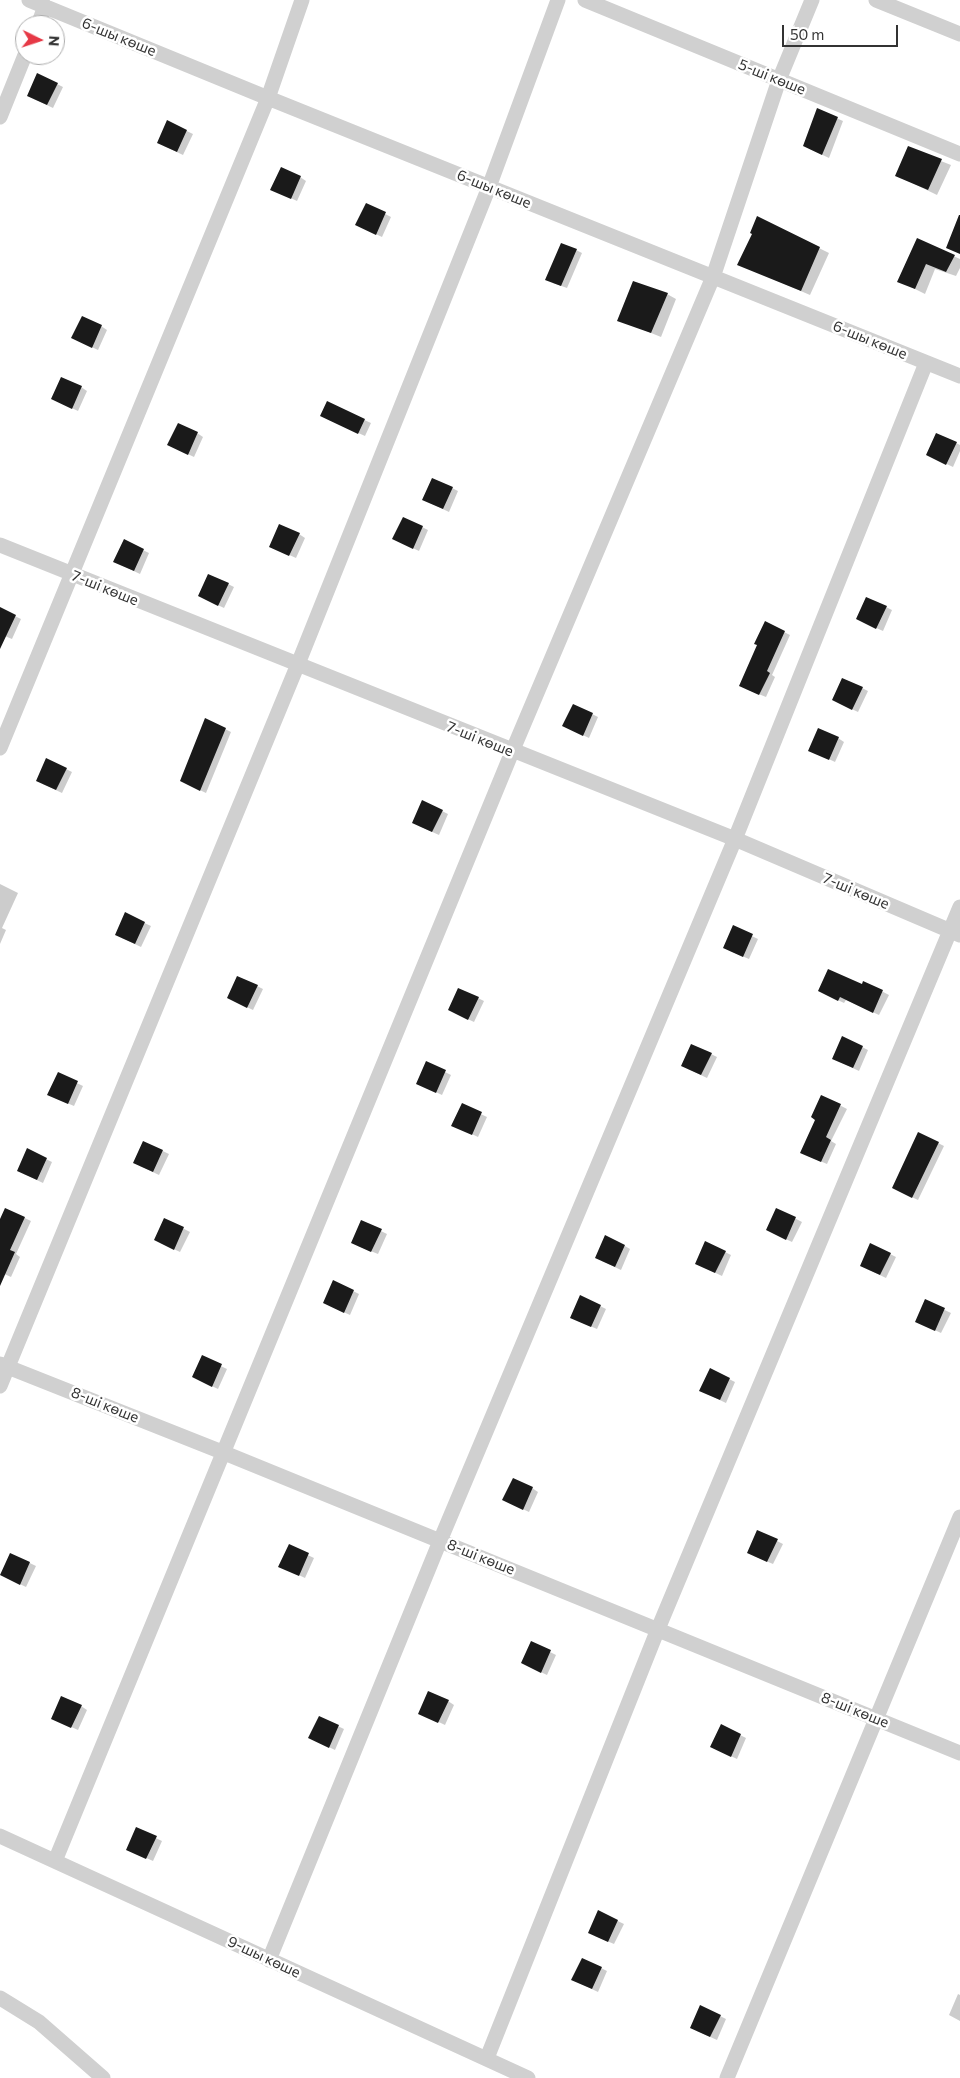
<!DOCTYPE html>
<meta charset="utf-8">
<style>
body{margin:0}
#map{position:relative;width:960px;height:2078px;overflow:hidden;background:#fff;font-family:Commissioner,sans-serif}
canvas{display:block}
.north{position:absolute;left:15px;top:15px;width:50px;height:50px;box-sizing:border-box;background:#fff;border:1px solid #adadad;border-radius:50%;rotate:94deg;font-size:14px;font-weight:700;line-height:20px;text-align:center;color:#333}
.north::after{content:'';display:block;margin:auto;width:18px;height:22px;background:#e63946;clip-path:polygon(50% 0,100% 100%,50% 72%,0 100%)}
.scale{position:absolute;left:782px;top:25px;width:116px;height:22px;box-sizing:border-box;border:2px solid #333;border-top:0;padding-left:6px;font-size:15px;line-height:18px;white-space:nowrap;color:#333;-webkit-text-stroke:4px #fff;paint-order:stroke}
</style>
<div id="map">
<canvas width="960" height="2078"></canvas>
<div class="north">N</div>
<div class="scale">50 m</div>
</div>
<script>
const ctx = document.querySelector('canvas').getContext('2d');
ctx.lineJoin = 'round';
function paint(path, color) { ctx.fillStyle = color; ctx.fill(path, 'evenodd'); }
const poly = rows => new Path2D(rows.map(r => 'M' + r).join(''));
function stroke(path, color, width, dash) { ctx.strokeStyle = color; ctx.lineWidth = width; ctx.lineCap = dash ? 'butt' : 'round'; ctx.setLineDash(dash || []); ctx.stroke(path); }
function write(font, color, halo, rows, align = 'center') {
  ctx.font = font + ' Commissioner,sans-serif'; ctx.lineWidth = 5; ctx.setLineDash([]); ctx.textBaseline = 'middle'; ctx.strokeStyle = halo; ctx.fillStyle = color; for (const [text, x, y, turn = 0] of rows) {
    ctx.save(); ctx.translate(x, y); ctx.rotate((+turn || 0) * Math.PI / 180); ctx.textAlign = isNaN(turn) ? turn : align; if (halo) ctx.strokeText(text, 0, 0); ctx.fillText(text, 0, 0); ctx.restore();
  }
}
paint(poly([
 [57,84,63,87,53,108,34,99],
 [818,110,843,121,829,158,810,149],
 [168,122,193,134,183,155,164,146],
 [908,148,951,165,937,195,906,180],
 [300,177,306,181,297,201,278,192],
 [366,204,391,217,382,237,363,228],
 [758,218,829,253,810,295,738,264,754,234],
 [918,240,960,259,960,268,956,276,935,269,925,294,899,281],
 [576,250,582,253,567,288,553,283],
 [667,294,676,299,661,337,619,320],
 [101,326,107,330,98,350,79,341],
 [81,387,87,391,78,411,59,402],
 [327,403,371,423,365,436,327,419],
 [197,433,203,437,194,457,175,448],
 [956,443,960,445,960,451,953,467,934,458],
 [452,488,458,491,449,512,430,503],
 [422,527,428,530,419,551,400,542],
 [299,534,305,538,296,558,276,549],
 [124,541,149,553,140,574,121,565],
 [228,584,234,587,224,608,205,599],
 [886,607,892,610,883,631,863,622],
 [0,609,21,619,12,639,0,634],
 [784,632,790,635,772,675,775,677,766,697,746,689],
 [862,688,868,691,858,712,839,703],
 [574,705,598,717,589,738,570,729],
 [225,729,231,732,206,793,187,784],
 [838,738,844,742,835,762,816,753],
 [66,769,72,772,62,793,43,784],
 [442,811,448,814,439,835,419,826],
 [0,884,18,893,2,928,6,930,0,944],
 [125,914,151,926,141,947,122,938],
 [733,927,758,939,749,959,730,951],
 [864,982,889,995,879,1015,846,1000,844,1003,825,994,862,986],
 [257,986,263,989,253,1010,234,1001],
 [478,998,484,1001,474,1022,455,1013],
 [862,1047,868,1050,859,1071,840,1062],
 [711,1054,717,1057,707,1078,688,1069],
 [427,1063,451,1075,442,1095,423,1086],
 [58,1074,83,1086,74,1106,55,1098],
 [822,1096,847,1109,831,1141,836,1144,827,1164,808,1156],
 [462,1105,487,1117,478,1137,459,1128],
 [144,1142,169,1154,159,1175,140,1166],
 [938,1143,944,1146,918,1200,899,1191],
 [27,1150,52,1162,43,1183,24,1174],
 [6,1209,31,1221,16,1254,20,1257,11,1277,0,1272,0,1222],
 [777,1209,802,1222,792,1242,773,1233],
 [165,1219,190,1232,180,1252,161,1243],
 [381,1231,387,1234,378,1254,358,1246],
 [625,1246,630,1249,621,1270,602,1261],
 [725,1252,731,1255,722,1276,703,1267],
 [890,1254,896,1257,886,1278,867,1269],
 [353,1291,359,1294,350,1315,330,1306],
 [926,1301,951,1313,941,1333,922,1324],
 [600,1306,606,1309,597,1329,578,1321],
 [202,1357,227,1369,218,1389,199,1380],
 [729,1379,735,1382,726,1403,707,1394],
 [532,1488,538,1492,529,1512,510,1503],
 [777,1541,783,1544,773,1564,754,1556],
 [289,1546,314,1558,305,1578,286,1569],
 [11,1554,36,1566,26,1587,7,1578],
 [532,1643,556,1655,547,1675,528,1666],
 [448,1701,454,1705,445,1725,426,1716],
 [81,1706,87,1710,78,1730,58,1721],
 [319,1717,344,1729,335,1750,316,1741],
 [740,1735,746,1738,737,1759,718,1750],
 [137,1829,162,1841,153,1861,133,1852],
 [599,1912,624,1924,614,1944,595,1936],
 [601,1968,607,1971,598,1992,579,1983],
 [958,1994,960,1995,960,2021,949,2015],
 [720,2016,726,2019,717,2040,697,2031]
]), '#0003');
paint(poly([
 [37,73,58,83,47,105,27,96],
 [817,108,838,117,822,155,803,146],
 [167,120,187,130,177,152,157,143],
 [908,146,942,159,928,190,895,176],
 [281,167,301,176,291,199,270,190],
 [366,203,386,212,376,235,355,225],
 [959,215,960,215,960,254,946,248],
 [757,216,820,247,801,291,737,265,752,234,750,233],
 [917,238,955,255,946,272,926,264,915,289,897,282],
 [561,243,577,249,561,286,545,280],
 [633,281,668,293,651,333,617,321],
 [82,316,102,325,92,348,71,338],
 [61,377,82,386,72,409,51,399],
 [327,401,365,419,358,434,320,416],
 [178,423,198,432,188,455,167,445],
 [936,433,957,442,946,465,926,455],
 [432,478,453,487,443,509,422,500],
 [403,517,423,526,413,549,392,539],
 [279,524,300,533,289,556,269,547],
 [124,539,144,549,134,571,113,562],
 [208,574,229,583,218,606,198,596],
 [866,597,887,606,876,629,856,619],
 [0,607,16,615,0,649],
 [765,621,785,631,767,671,770,673,759,695,739,686,757,645,754,644],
 [842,678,863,687,852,710,832,700],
 [573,704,593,713,583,736,562,726],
 [205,718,226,728,200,791,180,781],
 [818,728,839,737,829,760,808,751],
 [46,758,67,768,56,790,36,781],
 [422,800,443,810,432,832,412,823],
 [125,912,145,922,135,944,115,935],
 [733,925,753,934,743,957,723,948],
 [828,969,862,984,863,981,883,990,873,1013,840,997,838,1001,818,991],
 [237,976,258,985,247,1008,227,998],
 [458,988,479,997,468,1020,448,1010],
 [842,1036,863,1046,853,1068,832,1059],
 [691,1044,712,1053,701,1075,681,1066],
 [426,1061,446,1070,436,1093,416,1084],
 [58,1072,78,1081,68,1104,47,1095],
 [821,1095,841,1104,826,1137,831,1140,821,1162,800,1153,815,1120,811,1117],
 [462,1103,482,1112,472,1135,451,1126],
 [918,1132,939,1142,912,1198,892,1188],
 [143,1141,163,1150,153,1172,133,1163],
 [27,1148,47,1158,37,1180,17,1171],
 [5,1208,25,1217,10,1250,15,1252,0,1286,0,1219],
 [776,1208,796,1217,786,1240,766,1230],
 [164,1218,184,1227,174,1250,154,1240],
 [361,1220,382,1229,371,1252,351,1243],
 [605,1235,625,1245,615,1267,595,1258],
 [705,1241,726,1251,715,1273,695,1264],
 [870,1243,891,1253,880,1275,860,1266],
 [333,1280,354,1290,344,1313,323,1303],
 [580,1295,601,1305,591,1327,570,1318],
 [925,1299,945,1308,935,1331,915,1322],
 [202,1355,222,1364,212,1387,192,1377],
 [710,1368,730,1378,720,1400,699,1391],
 [513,1478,533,1487,523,1510,502,1500],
 [757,1530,778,1539,767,1562,747,1553],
 [289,1544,309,1553,299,1576,278,1567],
 [10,1553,30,1562,20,1585,0,1575],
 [531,1641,551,1650,541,1673,521,1663],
 [428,1691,449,1700,438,1723,418,1714],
 [61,1696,82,1705,71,1728,51,1719],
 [319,1716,339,1725,329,1748,308,1738],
 [721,1724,741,1734,731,1757,710,1747],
 [136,1827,157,1836,146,1859,126,1850],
 [598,1910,618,1920,608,1942,588,1933],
 [582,1958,602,1967,592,1989,571,1980],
 [700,2005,721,2015,710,2037,690,2028]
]), '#1a1a1a');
stroke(poly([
 [29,0,268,98,960,376],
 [585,0,960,154],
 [876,0,960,34],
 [38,25,45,6],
 [0,117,25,55],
 [0,545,735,839,960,935],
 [0,748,268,98,302,0],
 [0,1364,222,1452,960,1753],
 [0,1386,298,664,489,187,558,0],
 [0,1836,528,2078],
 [55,1861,512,752,713,277,779,80,812,0],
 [269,1960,440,1541,735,839,926,363],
 [0,1998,39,2022,103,2078],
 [487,2058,658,1629,960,907],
 [727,2078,960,1517]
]), '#d0d0d0', 15);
write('15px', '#333', '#fff', [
 ["6-шы көше",119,37,22],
 ["5-ші көше",772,77,22],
 ["6-шы көше",494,189,22],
 ["6-шы көше",870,340,22],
 ["7-ші көше",105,588,22],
 ["7-ші көше",480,739,22],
 ["7-ші көше",856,891,23],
 ["8-ші көше",105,1405,22],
 ["8-ші көше",481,1557,22],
 ["8-ші көше",855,1710,22],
 ["9-шы көше",264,1957,25]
]);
</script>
